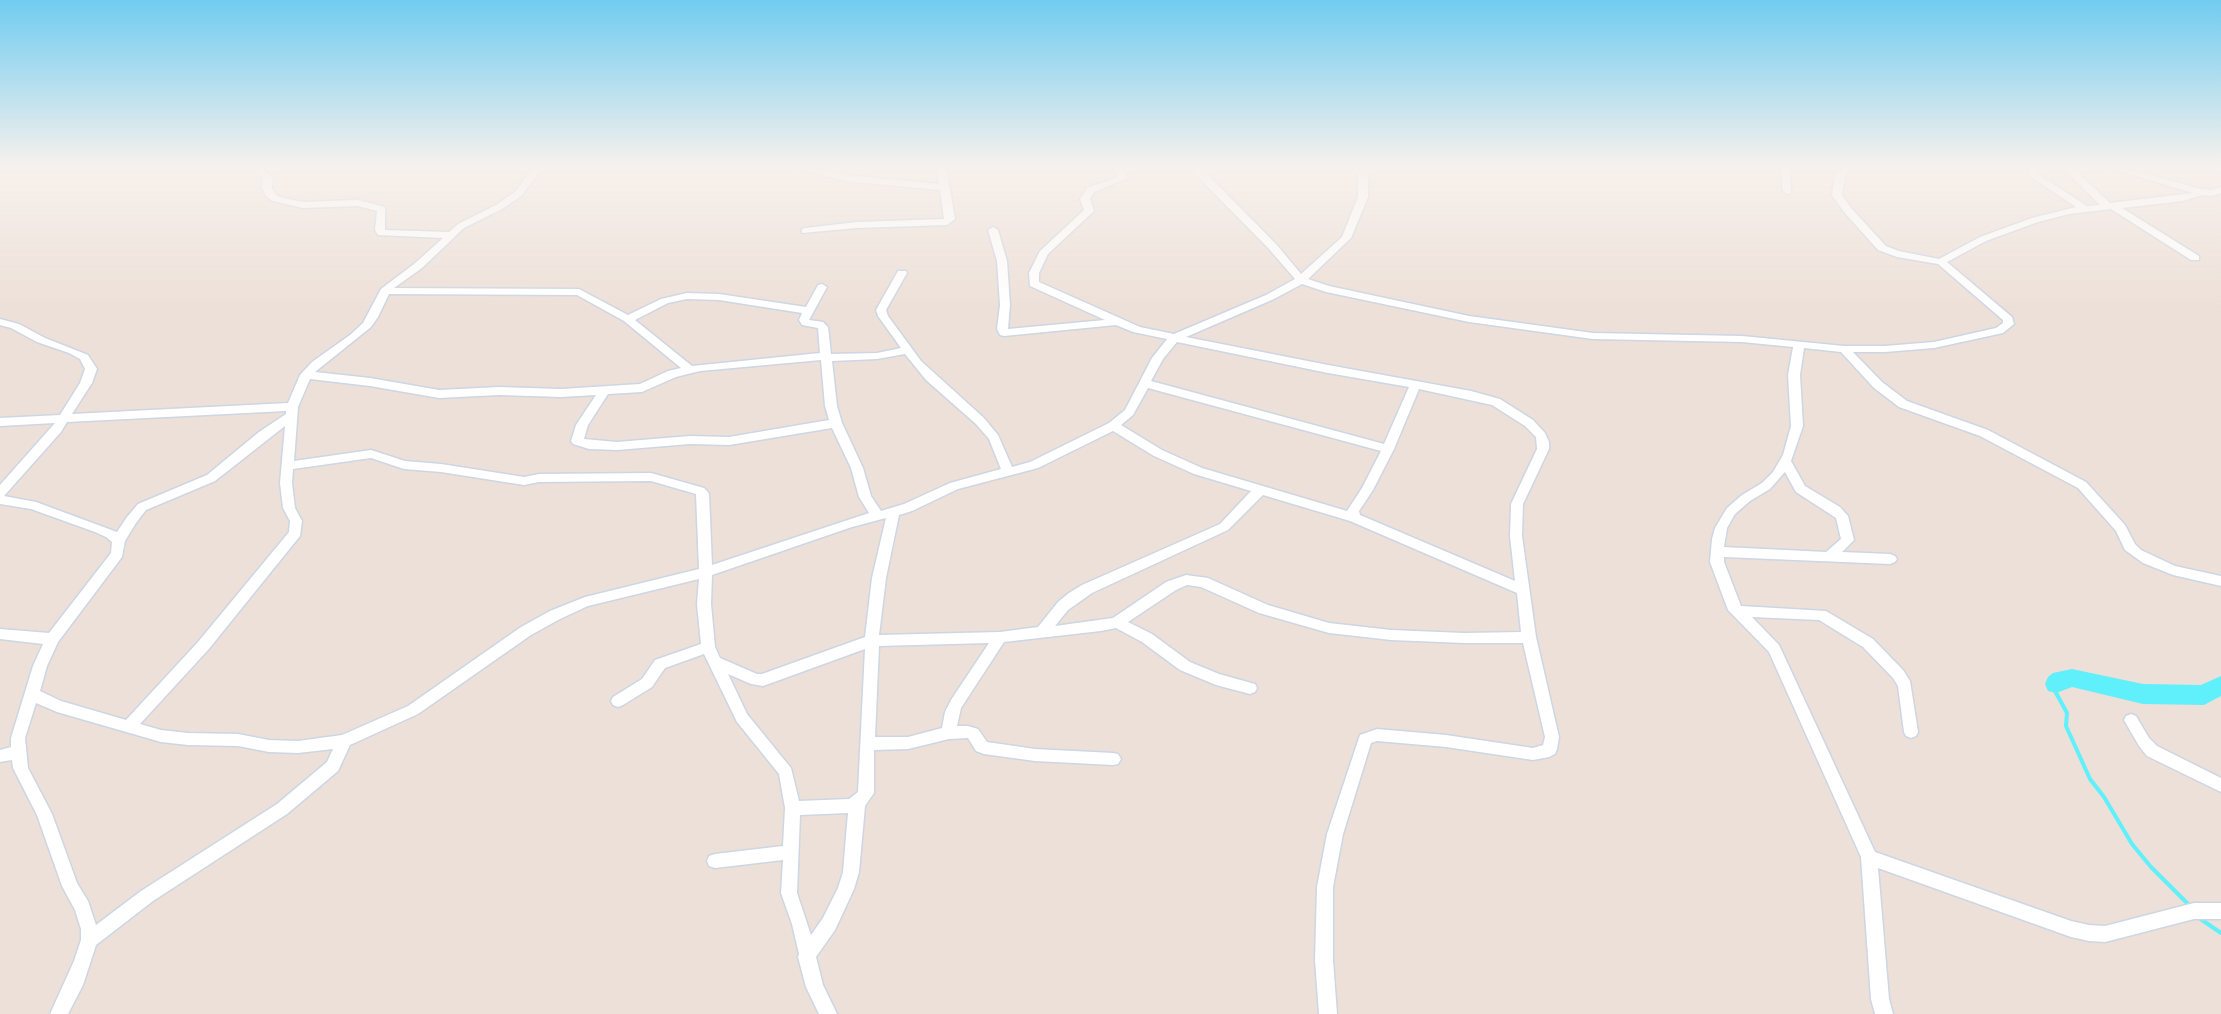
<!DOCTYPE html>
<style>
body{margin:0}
canvas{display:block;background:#ede0d8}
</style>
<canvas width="2221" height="1014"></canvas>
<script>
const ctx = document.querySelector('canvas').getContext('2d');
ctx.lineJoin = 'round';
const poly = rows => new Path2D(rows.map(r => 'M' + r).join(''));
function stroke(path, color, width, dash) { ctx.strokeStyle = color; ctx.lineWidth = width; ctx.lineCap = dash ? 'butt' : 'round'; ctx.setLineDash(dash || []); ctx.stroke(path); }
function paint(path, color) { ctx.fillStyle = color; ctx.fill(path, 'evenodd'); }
stroke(poly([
 [2056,684,2055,691,2067,713,2066,726,2090,779,2104,797,2132,844,2151,867,2191,907],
 [2199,918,2221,933]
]), '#5ff0fb', 4);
paint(poly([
 [2072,669,2143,684,2201,685,2221,676,2221,696,2204,705,2143,704,2072,687,2056,693,2048,691,2045,684,2048,677,2053,673,2072,669]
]), '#5ff0fb');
const minor = poly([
 [255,166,264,166,264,171,273,177,272,188,275,194,279,197,303,202,358,200,385,207,385,230,449,232,458,224,496,205,515,192,535,166,544,166,521,196,502,209,464,228,422,268,394,288,579,289,628,315,661,299,687,293,719,294,806,307,818,285,822,284,827,287,809,320,823,322,828,327,831,354,877,353,901,348,878,316,876,310,898,271,906,271,907,273,886,310,888,316,921,361,984,418,998,435,1012,467,1030,462,1109,423,1125,410,1152,358,1167,339,1133,332,1116,325,1004,336,1000,335,997,329,1000,305,997,261,988,230,993,227,998,230,1007,261,1010,305,1008,329,1105,320,1030,286,1029,273,1040,251,1084,210,1080,199,1087,188,1118,177,1113,166,1122,166,1128,178,1094,192,1090,199,1094,211,1048,254,1039,273,1039,282,1140,327,1174,334,1266,295,1295,279,1269,249,1195,174,1190,166,1199,166,1202,169,1232,166,1206,173,1277,245,1301,274,1342,237,1358,197,1358,175,1361,166,1370,166,1368,175,1368,197,1351,238,1308,279,1329,286,1469,316,1593,333,1742,336,1844,346,1885,346,1934,342,1996,328,2003,323,2003,320,1938,264,1897,257,1878,250,1844,212,1832,195,1835,175,1843,166,1852,166,1845,176,1842,195,1851,208,1886,246,1899,251,1939,259,1980,237,2032,218,2076,207,2031,177,2027,166,2036,166,2038,174,2087,206,2100,205,2061,166,2071,166,2110,203,2193,193,2103,166,2118,166,2201,189,2211,190,2221,187,2221,193,2211,196,2202,195,2183,201,2122,208,2199,256,2199,260,2191,260,2111,209,2069,214,2038,222,1986,241,1947,262,2012,317,2014,324,2003,333,1934,348,1885,352,1853,352,1882,382,1907,401,1988,430,2086,482,2125,525,2135,544,2141,550,2175,566,2221,576,2221,586,2173,575,2143,563,2125,550,2116,531,2078,488,1980,436,1899,407,1874,388,1841,352,1804,348,1800,375,1803,426,1791,461,1805,486,1840,507,1848,516,1854,540,1842,552,1890,554,1895,556,1897,559,1895,562,1890,564,1724,557,1724,562,1741,606,1826,611,1873,639,1903,670,1910,681,1918,732,1916,736,1911,738,1906,736,1904,732,1898,686,1893,678,1863,647,1819,620,1752,617,1779,645,1875,852,2071,921,2089,925,2105,926,2194,903,2221,903,2221,919,2194,919,2105,942,2089,941,2071,937,1878,868,1889,999,1893,1014,1875,1014,1871,999,1861,857,1769,652,1728,610,1710,562,1712,539,1715,528,1727,508,1742,495,1762,483,1773,472,1783,455,1791,426,1788,375,1793,347,1742,342,1593,339,1469,322,1326,292,1302,284,1274,299,1186,337,1328,365,1471,391,1500,399,1533,420,1545,433,1549,442,1549,449,1523,504,1522,536,1536,637,1559,737,1557,749,1555,754,1549,757,1533,760,1446,747,1377,741,1371,743,1343,834,1333,887,1333,960,1337,1014,1319,1014,1315,960,1317,887,1327,834,1360,735,1377,729,1446,735,1533,748,1543,745,1545,737,1523,643,1464,643,1391,640,1329,633,1259,613,1201,587,1187,585,1176,590,1128,622,1152,634,1190,662,1219,674,1255,684,1257,688,1255,692,1250,694,1216,685,1180,670,1142,642,1116,628,1101,631,1004,642,961,708,957,726,968,726,978,729,987,742,1035,749,1113,753,1118,754,1121,759,1118,764,1113,765,1035,761,984,754,976,751,968,738,949,739,908,749,874,750,874,793,865,806,859,872,854,889,835,930,816,957,823,985,837,1014,819,1014,806,987,798,957,799,954,792,924,781,893,783,860,715,868,709,866,707,861,709,856,715,854,783,846,785,808,779,774,737,722,704,654,665,668,652,687,623,705,618,707,613,705,611,701,613,697,642,679,655,660,701,644,697,604,699,579,588,606,560,619,531,635,418,714,350,745,338,771,287,814,153,901,96,945,83,985,68,1014,50,1014,74,961,81,940,81,929,75,910,62,886,37,815,13,768,12,760,0,762,0,750,11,747,11,738,33,666,43,644,0,639,0,629,49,633,111,553,112,542,106,537,95,532,31,509,0,504,0,485,55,423,0,426,0,418,60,415,80,383,85,369,80,359,69,353,37,342,11,328,0,325,0,319,19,324,45,338,88,355,97,369,92,383,72,414,288,403,300,375,312,362,350,335,363,323,381,289,414,264,443,238,378,235,375,230,377,211,358,206,303,208,273,201,266,196,262,188,263,178,254,172,255,166],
 [389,294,577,295,624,321,681,368,668,371,640,384,561,389,499,387,439,390,370,378,315,372,371,327,378,317,389,294],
 [687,299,719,300,802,313,799,320,802,325,818,328,820,353,692,366,635,320,668,303,687,299],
 [1177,342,1328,373,1409,387,1384,444,1151,381,1163,359,1177,342],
 [905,354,926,380,976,424,989,439,1001,469,950,483,904,504,881,511,871,496,863,468,842,423,837,406,832,361,877,359,905,354],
 [821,360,825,406,829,420,729,437,690,436,617,442,584,439,588,425,608,394,642,392,676,377,700,371,821,360],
 [310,379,370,386,439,398,499,395,561,397,596,395,576,425,571,441,573,444,589,449,617,450,690,444,729,445,832,428,851,468,859,497,869,513,712,565,709,494,707,491,704,488,651,473,539,474,524,477,441,464,405,461,371,450,294,461,298,407,310,379],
 [1148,388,1381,451,1362,488,1347,511,1202,468,1162,450,1121,425,1133,415,1148,388],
 [1419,389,1492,405,1525,426,1536,437,1537,449,1511,504,1510,536,1515,581,1360,515,1359,511,1373,490,1394,449,1419,389],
 [286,411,286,414,259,432,207,475,138,504,127,517,117,532,36,502,4,496,61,432,67,422,286,411],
 [285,426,280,483,283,508,290,521,289,532,198,642,126,720,61,701,40,691,47,666,58,642,122,557,125,541,136,523,146,510,215,481,285,426],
 [1113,431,1154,456,1194,474,1251,491,1220,524,1082,585,1069,593,1058,602,1038,627,1000,632,879,635,886,578,899,515,912,511,958,489,1038,468,1113,431],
 [371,458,404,469,441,472,524,485,539,482,651,481,696,494,699,569,585,597,550,611,521,627,408,706,342,735,298,741,269,740,238,734,188,733,161,730,140,724,208,650,300,536,302,521,295,508,292,483,293,469,371,458],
 [1785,472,1796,492,1836,518,1841,539,1826,552,1724,547,1727,528,1735,514,1750,501,1770,489,1785,472],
 [1263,495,1350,521,1517,593,1521,632,1464,633,1391,630,1329,623,1268,605,1208,578,1186,575,1166,582,1113,618,1055,626,1068,610,1092,593,1228,530,1263,495],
 [886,518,872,578,865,637,762,674,757,674,720,658,715,647,711,604,712,575,852,527,886,518],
 [989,643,951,700,945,712,942,728,908,737,875,737,879,646,989,643],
 [865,649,858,792,849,799,799,801,791,768,747,714,728,674,751,684,763,686,865,649],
 [36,703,57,712,161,742,188,745,238,746,269,752,298,753,333,749,327,762,277,804,141,891,96,925,88,901,77,883,52,814,28,768,25,738,36,703],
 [848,813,843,872,838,888,823,918,811,935,797,893,800,815,848,813],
 [788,166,805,166,845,175,939,184,937,166,946,166,955,219,947,225,857,228,802,233,802,229,805,228,857,222,944,219,940,190,845,181,788,166],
 [1780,166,1790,166,1791,193,1788,194,1783,191,1780,166],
 [2131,714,2136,716,2149,738,2157,746,2221,778,2221,792,2147,756,2139,746,2124,720,2126,716,2131,714]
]);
stroke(minor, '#cdd6e3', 3);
paint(minor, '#fff');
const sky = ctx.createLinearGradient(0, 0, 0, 308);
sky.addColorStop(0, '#71ccf0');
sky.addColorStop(0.54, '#f7f1ed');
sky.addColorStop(1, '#f7f1ed00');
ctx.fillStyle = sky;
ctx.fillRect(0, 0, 2221, 308);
</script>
